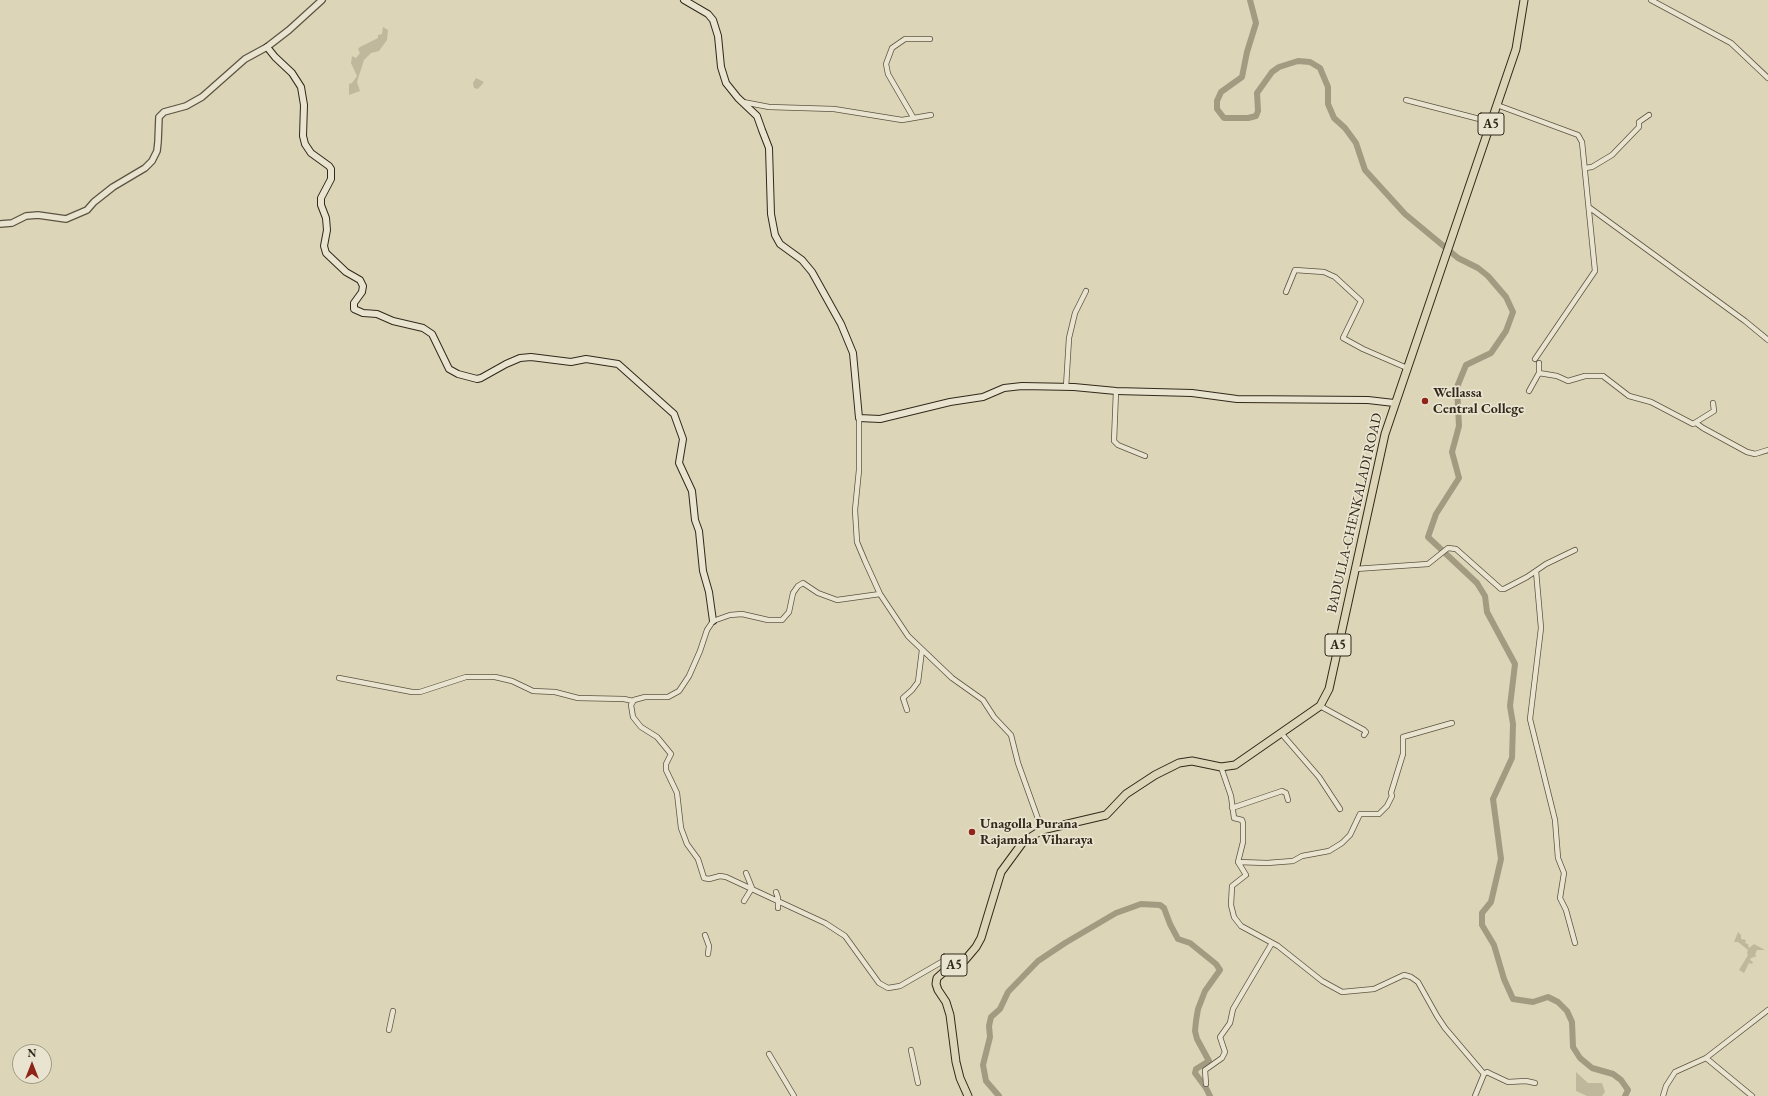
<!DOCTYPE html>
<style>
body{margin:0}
#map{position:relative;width:1768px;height:1096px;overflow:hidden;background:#ddd5b7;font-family:"EB Garamond",serif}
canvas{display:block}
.north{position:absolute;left:12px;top:1044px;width:40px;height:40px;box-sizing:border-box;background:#e9e4d0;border:1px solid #a09988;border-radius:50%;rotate:0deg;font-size:11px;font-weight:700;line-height:16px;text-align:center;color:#32281b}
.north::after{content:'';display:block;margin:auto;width:14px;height:18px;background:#8f2418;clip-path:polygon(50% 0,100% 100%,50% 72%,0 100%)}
</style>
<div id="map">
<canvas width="1768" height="1096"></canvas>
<div class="north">N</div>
</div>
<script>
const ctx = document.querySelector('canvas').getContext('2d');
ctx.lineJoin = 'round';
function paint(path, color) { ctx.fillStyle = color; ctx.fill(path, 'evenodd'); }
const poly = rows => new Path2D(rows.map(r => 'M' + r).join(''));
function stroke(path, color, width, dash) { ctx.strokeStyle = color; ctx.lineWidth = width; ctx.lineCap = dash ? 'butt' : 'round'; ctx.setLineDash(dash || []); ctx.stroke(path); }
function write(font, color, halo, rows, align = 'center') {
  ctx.font = font + ' "EB Garamond",serif'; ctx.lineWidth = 3.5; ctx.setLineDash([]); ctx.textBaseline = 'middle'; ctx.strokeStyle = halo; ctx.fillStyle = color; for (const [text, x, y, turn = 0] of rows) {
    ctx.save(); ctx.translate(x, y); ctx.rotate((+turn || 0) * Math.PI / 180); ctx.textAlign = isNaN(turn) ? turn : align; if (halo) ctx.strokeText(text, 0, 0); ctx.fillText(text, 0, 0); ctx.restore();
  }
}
paint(poly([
 [383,27,388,30,387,40,379,51,371,53,364,60,357,82,360,91,349,95,349,84,352,83,357,76,351,63,352,56,356,58,360,53,358,49,360,47,378,38,378,35,382,34],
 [476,78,484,82,478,89,474,88,473,83],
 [1738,932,1741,935,1741,939,1746,940,1745,943,1748,944,1749,948,1754,944,1765,950,1757,950,1755,955,1757,956,1751,958,1750,960,1753,962,1752,964,1749,963,1744,973,1739,970,1748,955,1747,953,1748,950,1738,942,1734,942],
 [1576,1072,1588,1083,1602,1083,1605,1092,1602,1096,1587,1096,1576,1091]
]), '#c0b89c');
stroke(poly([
 [1250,0,1256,23,1247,52,1242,77,1221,92,1217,101,1217,109,1224,118,1248,118,1256,116,1258,111,1257,93,1272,72,1279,67,1298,61,1310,62,1320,68,1328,87,1328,104,1334,118,1345,128,1356,143,1365,170,1405,214,1458,258,1478,268,1488,276,1506,297,1513,312,1506,331,1491,353,1466,365,1457,387,1459,426,1452,452,1459,478,1436,514,1428,537,1477,583,1485,596,1487,612,1515,664,1510,706,1513,724,1512,758,1493,799,1501,859,1491,902,1482,913,1482,925,1494,945,1504,979,1513,999,1533,1002,1548,997,1558,1002,1567,1011,1572,1022,1573,1047,1580,1058,1592,1068,1613,1074,1621,1080,1628,1090,1625,1096],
 [999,1096,986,1081,983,1065,990,1037,989,1026,991,1017,1000,1009,1008,992,1038,961,1065,943,1116,913,1141,904,1160,905,1164,908,1170,924,1178,939,1190,943,1216,964,1220,970,1205,991,1198,1009,1196,1021,1195,1031,1197,1039,1209,1061,1196,1069,1195,1073,1206,1088,1210,1096]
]), '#a39a82', 6);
const minor = poly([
 [1651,0,1731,43,1768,78],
 [1406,100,1491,122],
 [743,102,769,107,834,109,902,120,931,115],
 [1497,105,1578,135,1582,142,1595,271,1535,359],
 [913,117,888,74,886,64,892,48,905,39,930,39],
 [1585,168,1592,167,1612,155,1639,127,1639,122,1649,115],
 [1590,208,1745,321,1768,340],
 [1286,292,1295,270,1324,272,1335,277,1361,301,1343,338,1363,349,1407,368],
 [1539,363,1539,373,1557,376,1568,381,1585,376,1603,376,1629,396,1651,402,1693,424,1714,411,1713,403],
 [1066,387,1069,338,1075,313,1086,291],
 [1116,391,1114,441,1118,445,1145,456],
 [1529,391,1539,373],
 [859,418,859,470,855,510,857,542,865,561,880,594,908,636,952,678,983,700,994,717,1011,735,1018,763,1042,830],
 [1696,423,1703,428,1747,452,1755,454,1768,450],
 [1355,569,1428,564,1448,548,1456,549,1501,589,1504,589,1527,577,1546,564,1575,550],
 [1536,571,1541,628,1530,719,1555,820,1558,858,1564,873,1560,898,1566,910,1575,943],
 [880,594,837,600,818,593,803,583,798,586,793,593,789,612,782,620,768,620,742,614,730,615,713,621,707,630,700,651,689,676,679,691,668,697,645,697,634,700,631,705,633,717,641,727,657,737,671,754,666,764,666,770,677,793,681,828,687,844,698,859,704,878,709,879,720,876,726,877,825,923,845,936,879,983,888,988,900,986,945,960,953,957,965,960],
 [339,678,412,692,420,692,466,677,495,677,512,681,533,691,555,692,578,698,624,699,633,701],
 [1320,706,1364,730,1366,732,1364,735],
 [907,710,903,698,912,690,918,682,922,650],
 [1281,733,1319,777,1340,809],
 [1221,767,1231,796,1234,818,1242,820,1243,823,1243,842,1238,862,1246,875,1232,886,1231,905,1234,917,1241,926,1278,946,1322,981,1342,992,1374,989,1404,975,1411,977,1418,982,1437,1016,1445,1028,1484,1074,1487,1072,1491,1074,1508,1082,1526,1081,1535,1083],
 [1232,808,1282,791,1286,793,1288,800],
 [1238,862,1267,863,1293,861,1302,856,1329,851,1342,843,1350,835,1360,814,1379,814,1387,806,1392,796,1391,793,1403,754,1403,737,1452,723],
 [776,892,778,898,778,908],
 [744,901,752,888,746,873],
 [705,935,709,946,708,954],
 [389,1030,393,1011],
 [911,1050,918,1083],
 [769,1054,794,1096],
 [1706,1058,1752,1096],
 [1206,1084,1205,1070,1222,1058,1225,1052,1220,1037,1230,1023,1233,1009,1272,943],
 [1475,1096,1484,1074],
 [1663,1096,1666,1086,1675,1072,1706,1058,1768,1010]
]);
const tertiary = poly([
 [0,224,12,223,26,216,38,215,66,219,87,210,94,202,113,187,145,168,152,161,157,151,158,142,159,117,164,112,186,106,202,97,245,59,267,47,289,30,322,0]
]);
const secondary = poly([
 [684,0,708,14,713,20,718,36,721,67,726,83,738,98,757,116,762,130,769,148,771,214,775,235,780,244,802,260,812,272,841,324,853,353,859,418,880,419,950,402,983,397,1004,388,1022,386,1074,387,1116,391,1192,393,1237,399,1368,400,1394,403],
 [267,47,275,57,292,73,301,87,304,105,303,136,305,144,311,153,329,166,331,169,331,179,321,198,321,205,326,218,327,230,324,246,326,253,346,272,360,280,363,286,362,292,354,303,354,309,363,313,377,314,393,321,423,328,432,334,449,369,458,374,477,379,481,378,506,364,520,358,531,357,571,362,586,359,618,364,674,414,683,439,679,463,692,491,695,520,699,531,703,571,709,592,713,621]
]);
const trunk = poly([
 [968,1096,960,1078,956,1062,950,1015,946,1002,938,990,936,984,937,978,948,968,965,960,976,947,981,938,1001,872,1023,842,1042,830,1106,815,1126,794,1155,775,1179,763,1192,761,1221,767,1235,765,1320,706,1329,689,1385,434,1516,49,1524,0]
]);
stroke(minor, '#5d5342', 6);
stroke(tertiary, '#5d5342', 8);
stroke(secondary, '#32281b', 8);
stroke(trunk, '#32281b', 9);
stroke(minor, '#e9e4d0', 4.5);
stroke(tertiary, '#e9e4d0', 5.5);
stroke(secondary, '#e9e4d0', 6);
stroke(trunk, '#ddd5b7', 7);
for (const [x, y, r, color] of [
 [1425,401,4,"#8f2418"],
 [972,832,4,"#8f2418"]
]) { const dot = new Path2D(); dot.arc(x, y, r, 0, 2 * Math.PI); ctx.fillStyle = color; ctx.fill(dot); stroke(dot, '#e9e4d0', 1.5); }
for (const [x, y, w] of [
 [1491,124,26],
 [1338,645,26],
 [954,965,26]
]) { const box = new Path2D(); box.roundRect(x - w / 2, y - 11, w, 22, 3); ctx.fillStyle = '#e9e4d0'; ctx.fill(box); stroke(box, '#32281b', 1); }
write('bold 13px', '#32281b', null, [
 ["A5",1491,124],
 ["A5",1338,645],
 ["A5",954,965]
]);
write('bold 14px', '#32281b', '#e9e4d0', [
 ["Wellassa",1433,393],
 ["Central College",1433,409],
 ["Unagolla Purana",980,824],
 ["Rajamaha Viharaya",980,840]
], 'left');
write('14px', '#32281b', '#e9e4d0', [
 ["BADULLA-CHENKALADI ROAD",1355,513,-77]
]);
</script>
